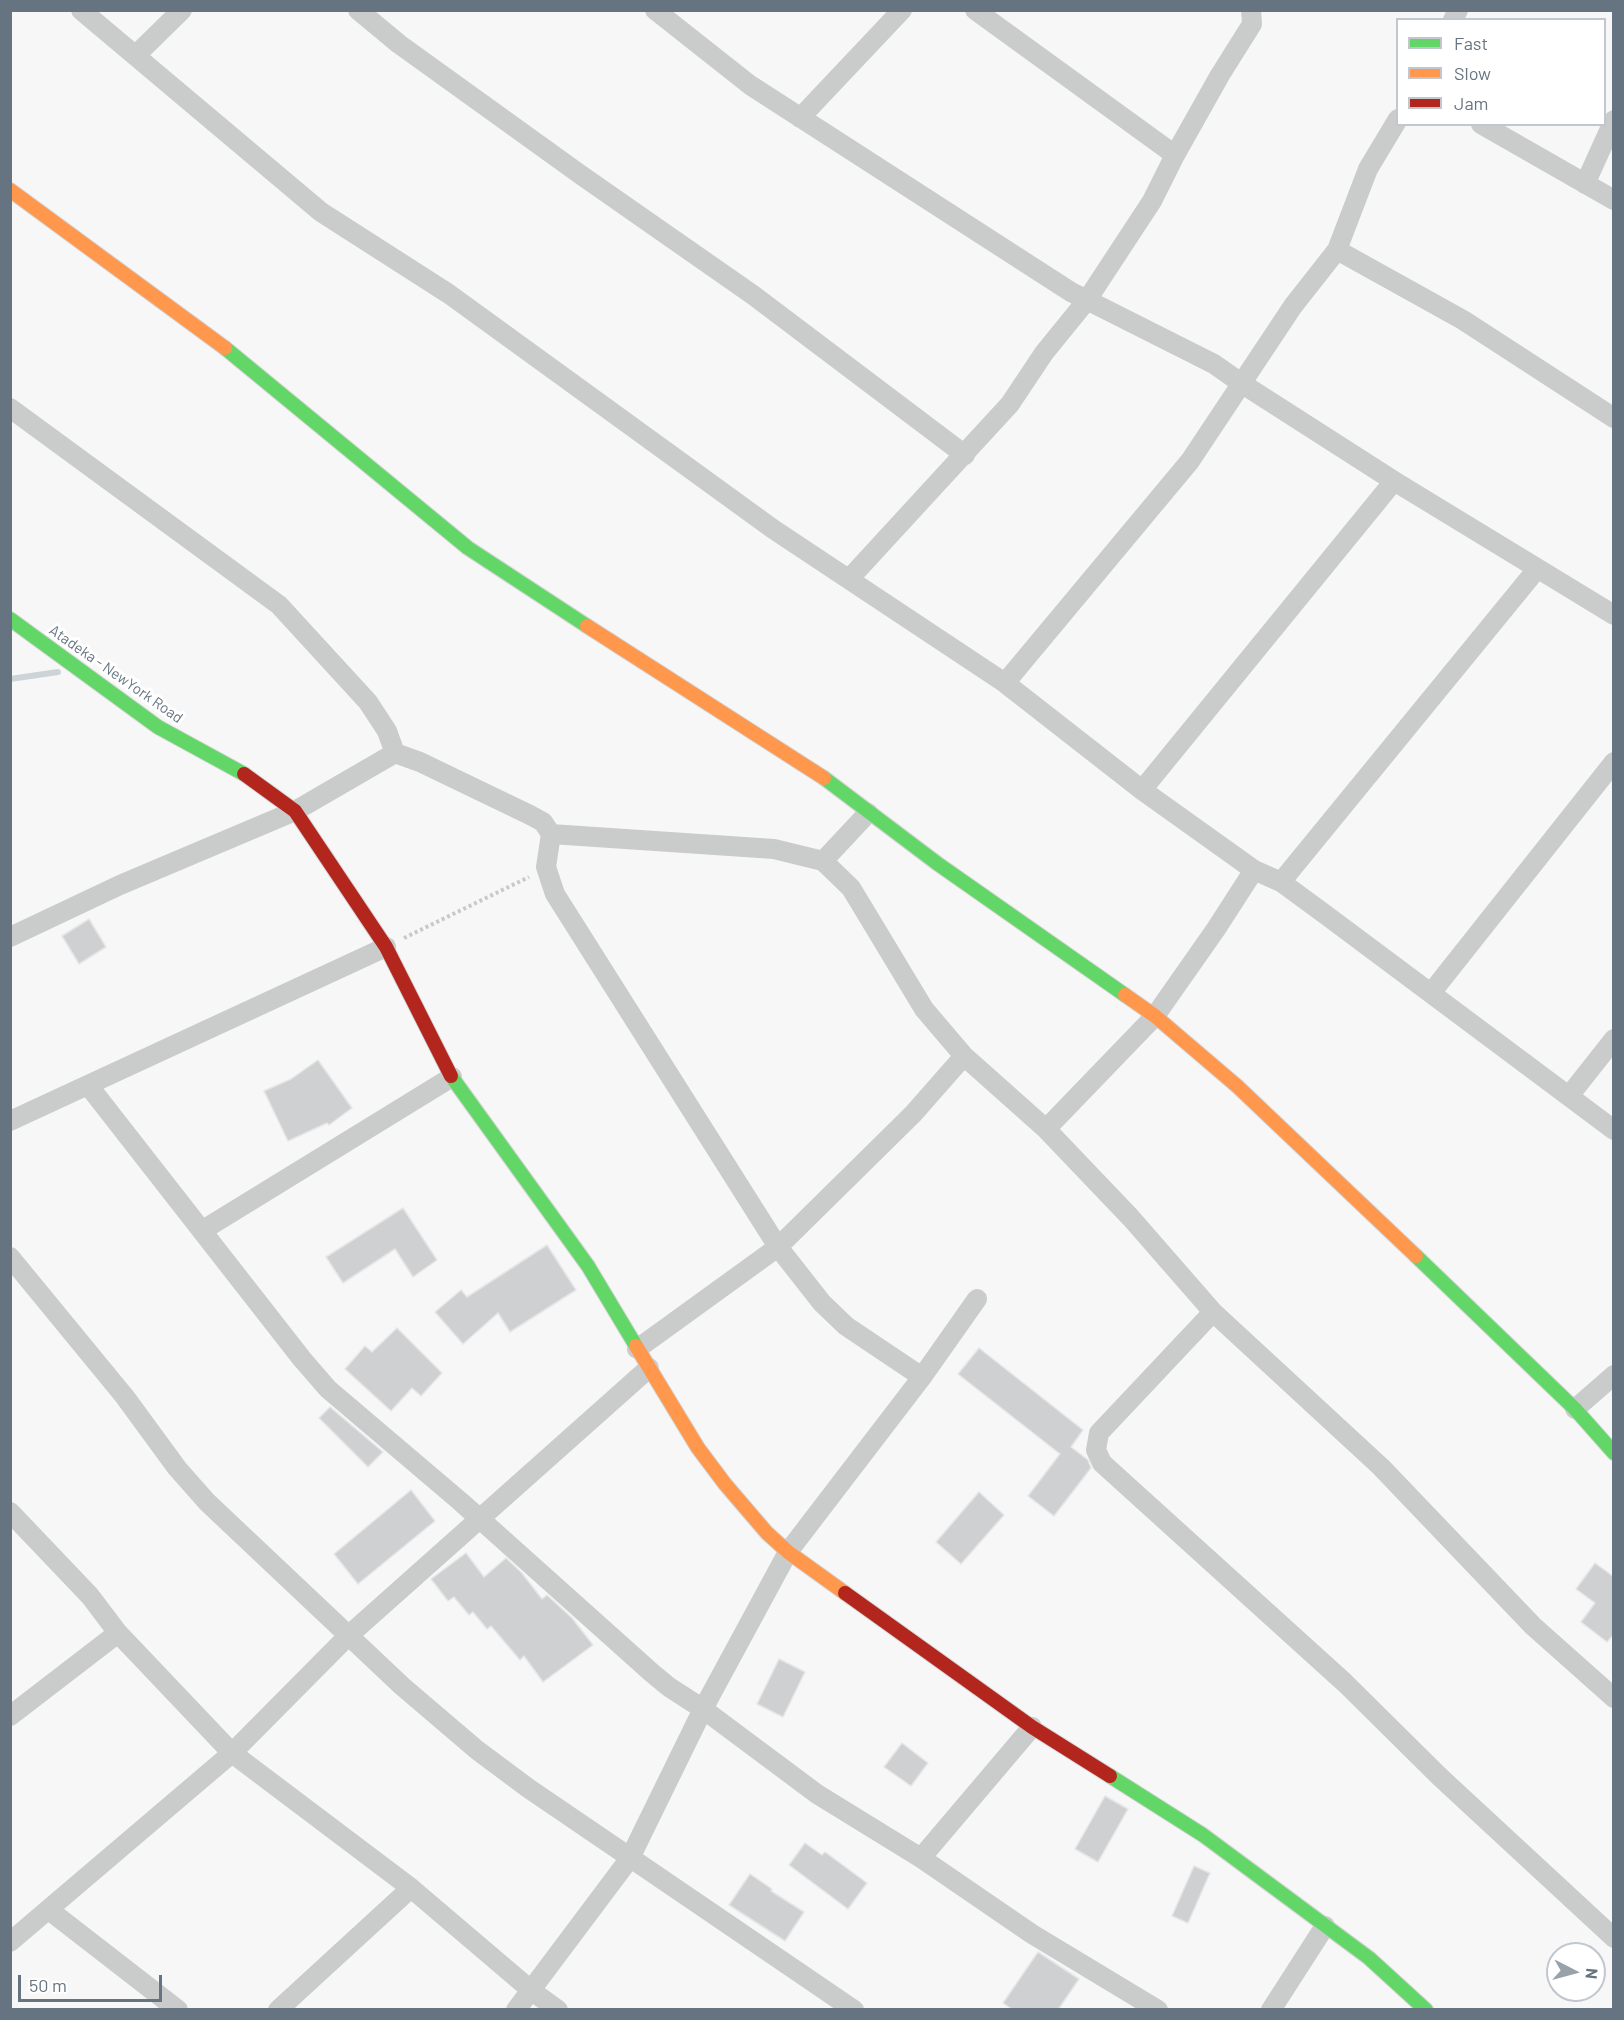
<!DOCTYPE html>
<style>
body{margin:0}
#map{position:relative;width:1624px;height:2020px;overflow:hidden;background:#f7f7f7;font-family:Barlow,sans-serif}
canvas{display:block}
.frame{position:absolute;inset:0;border:12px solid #657480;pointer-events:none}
.legend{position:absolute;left:1396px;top:18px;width:210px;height:108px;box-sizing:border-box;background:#fff;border:2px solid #c1c7cc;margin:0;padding:8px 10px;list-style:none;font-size:18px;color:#657480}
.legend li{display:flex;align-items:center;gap:12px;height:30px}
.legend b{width:30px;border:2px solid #c1c7cc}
.north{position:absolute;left:1546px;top:1942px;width:60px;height:60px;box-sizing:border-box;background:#fff;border:2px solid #c1c7cc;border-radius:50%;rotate:96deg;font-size:16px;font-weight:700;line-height:24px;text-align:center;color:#657480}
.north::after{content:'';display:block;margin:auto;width:21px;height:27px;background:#98a2aa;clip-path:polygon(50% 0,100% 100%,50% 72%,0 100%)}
.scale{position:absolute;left:18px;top:1975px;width:144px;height:27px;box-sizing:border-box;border:3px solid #657480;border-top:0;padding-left:8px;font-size:18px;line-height:21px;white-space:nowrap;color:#657480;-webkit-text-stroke:4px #fff;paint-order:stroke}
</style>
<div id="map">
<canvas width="1624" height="2020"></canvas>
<div class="frame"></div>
<ul class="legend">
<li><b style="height:8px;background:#63d668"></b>Fast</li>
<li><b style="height:8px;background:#ff974d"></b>Slow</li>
<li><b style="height:8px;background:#b3261e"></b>Jam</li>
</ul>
<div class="north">N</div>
<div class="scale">50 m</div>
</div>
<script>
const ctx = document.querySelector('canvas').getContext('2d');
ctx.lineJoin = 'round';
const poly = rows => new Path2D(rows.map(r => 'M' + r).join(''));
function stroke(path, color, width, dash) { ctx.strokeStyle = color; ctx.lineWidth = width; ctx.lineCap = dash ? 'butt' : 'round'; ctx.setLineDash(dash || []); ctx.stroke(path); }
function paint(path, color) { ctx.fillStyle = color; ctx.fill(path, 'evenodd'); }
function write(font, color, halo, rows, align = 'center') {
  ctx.font = font + ' Barlow,sans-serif'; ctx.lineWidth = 6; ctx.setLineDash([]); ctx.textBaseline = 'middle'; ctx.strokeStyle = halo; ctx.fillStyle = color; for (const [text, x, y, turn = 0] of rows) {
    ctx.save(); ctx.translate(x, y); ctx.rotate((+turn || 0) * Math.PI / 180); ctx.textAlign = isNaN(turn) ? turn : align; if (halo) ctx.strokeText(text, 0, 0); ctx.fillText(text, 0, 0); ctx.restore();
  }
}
stroke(poly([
 [10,679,58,672]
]), '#cdd4d8', 6);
const building = poly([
 [89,919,106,947,79,964,62,936,89,919],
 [318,1060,352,1108,329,1125,327,1123,288,1141,264,1091,291,1079,318,1060],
 [403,1208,437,1260,413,1277,395,1249,343,1283,326,1257,403,1208],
 [547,1245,576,1290,510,1332,498,1313,463,1344,435,1312,461,1290,467,1297,547,1245],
 [397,1328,442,1373,421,1396,412,1388,391,1411,345,1369,365,1346,372,1352,397,1328],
 [979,1348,1083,1430,1071,1447,1088,1460,1091,1468,1054,1516,1028,1496,1060,1454,958,1374,979,1348],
 [330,1407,383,1452,368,1467,319,1418,330,1407],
 [411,1490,435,1521,358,1584,334,1554,411,1490],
 [979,1492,1004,1515,961,1564,936,1542,979,1492],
 [466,1553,484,1577,506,1558,521,1572,542,1599,547,1595,572,1618,593,1645,543,1682,524,1656,520,1660,491,1626,487,1629,473,1612,469,1615,454,1597,448,1601,431,1579,466,1553],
 [1595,1563,1614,1577,1614,1634,1607,1642,1581,1622,1595,1603,1576,1589,1595,1563],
 [779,1659,805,1672,783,1717,757,1704,779,1659],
 [902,1743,928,1763,911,1786,884,1767,902,1743],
 [1105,1796,1128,1809,1098,1862,1075,1849,1105,1796],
 [805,1843,822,1855,825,1852,867,1883,848,1909,789,1865,805,1843],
 [1194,1866,1210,1873,1188,1923,1172,1916,1194,1866],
 [750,1874,772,1889,771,1891,804,1912,785,1941,729,1905,750,1874],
 [1038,1952,1079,1979,1058,2010,1013,2010,1003,2003,1038,1952]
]);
paint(building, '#cfd0d1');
stroke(building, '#e6e6e6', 1.5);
const fast = poly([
 [225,348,468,548,587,626],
 [10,619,158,727,244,774],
 [824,778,938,864,1125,995],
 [451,1076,588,1266,636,1346],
 [1416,1256,1575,1409,1614,1453],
 [1110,1776,1203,1835,1369,1958,1426,2010]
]);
const slow = poly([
 [10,190,225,348],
 [587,626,824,778],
 [1125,995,1155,1016,1237,1086,1416,1256],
 [636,1346,698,1448,725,1484,767,1533,788,1552,845,1593]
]);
const jam = poly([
 [244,774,295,811,386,947,451,1076],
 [845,1593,1032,1727,1110,1776]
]);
stroke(fast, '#d3d4d5', 16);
stroke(slow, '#d3d4d5', 16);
stroke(jam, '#d3d4d5', 16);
stroke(poly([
 [404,938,529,877]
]), '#c8c9ca', 4, [3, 3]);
stroke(poly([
 [81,10,321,212,449,294,773,529,1005,683,1142,790,1254,870,1281,882,1326,915,1614,1130],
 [358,10,399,44,581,175,753,295,965,455],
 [655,10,750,85,1071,292,1214,364,1241,383,1394,481,1614,615],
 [975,10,1175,155],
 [1453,20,1458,10],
 [136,55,182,10],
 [800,118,902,10],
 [1481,124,1614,200],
 [1585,184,1614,120],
 [1337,250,1463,320,1614,418],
 [10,408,279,605,368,702,387,731,395,753],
 [850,578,1010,404,1044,353,1087,300,1152,201,1175,155,1220,75,1252,24,1251,10],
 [1005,683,1190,461,1293,306,1337,250,1368,169,1398,119],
 [1142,790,1394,481],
 [551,834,546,867,555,894,778,1247,822,1303,846,1326,922,1377],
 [823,861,851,888,924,1009,964,1056,1046,1129,1131,1218,1213,1312,1381,1467,1533,1626,1614,1698],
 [1281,882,1537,569],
 [10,937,120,885,295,811,395,753,420,762,530,815,543,822,551,834,774,849,823,861,868,813],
 [1431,993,1614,762],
 [88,1085,302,1359,328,1389,461,1502,652,1673,669,1687,703,1709,817,1794,921,1858,1032,1934,1158,2010],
 [1569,1096,1614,1039],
 [10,1121,386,947],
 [1046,1129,1155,1016,1216,929,1254,870],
 [203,1230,452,1077],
 [10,1257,125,1397,177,1468,207,1502,402,1686,477,1750,528,1788,854,2010],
 [1213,1312,1099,1433,1096,1450,1102,1463,1345,1683,1440,1777,1614,1938],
 [637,1349,778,1247,913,1114,964,1056],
 [1575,1409,1614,1375],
 [10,1512,90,1596,118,1633,232,1753,411,1888,532,1991,558,2010],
 [10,1716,118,1633],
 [921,1858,1032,1727],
 [49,1910,178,2010],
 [10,1942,232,1753,348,1636,649,1368],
 [278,2010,411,1888],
 [516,2010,630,1858,703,1709,788,1552,922,1377,977,1299],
 [1271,2010,1325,1926]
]), '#cacccc', 20);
stroke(fast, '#63d668', 14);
stroke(slow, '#ff974d', 14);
stroke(jam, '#b3261e', 14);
write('15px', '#657480', '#fff', [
 ["Atadeka - NewYork Road",116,674,35]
]);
</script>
